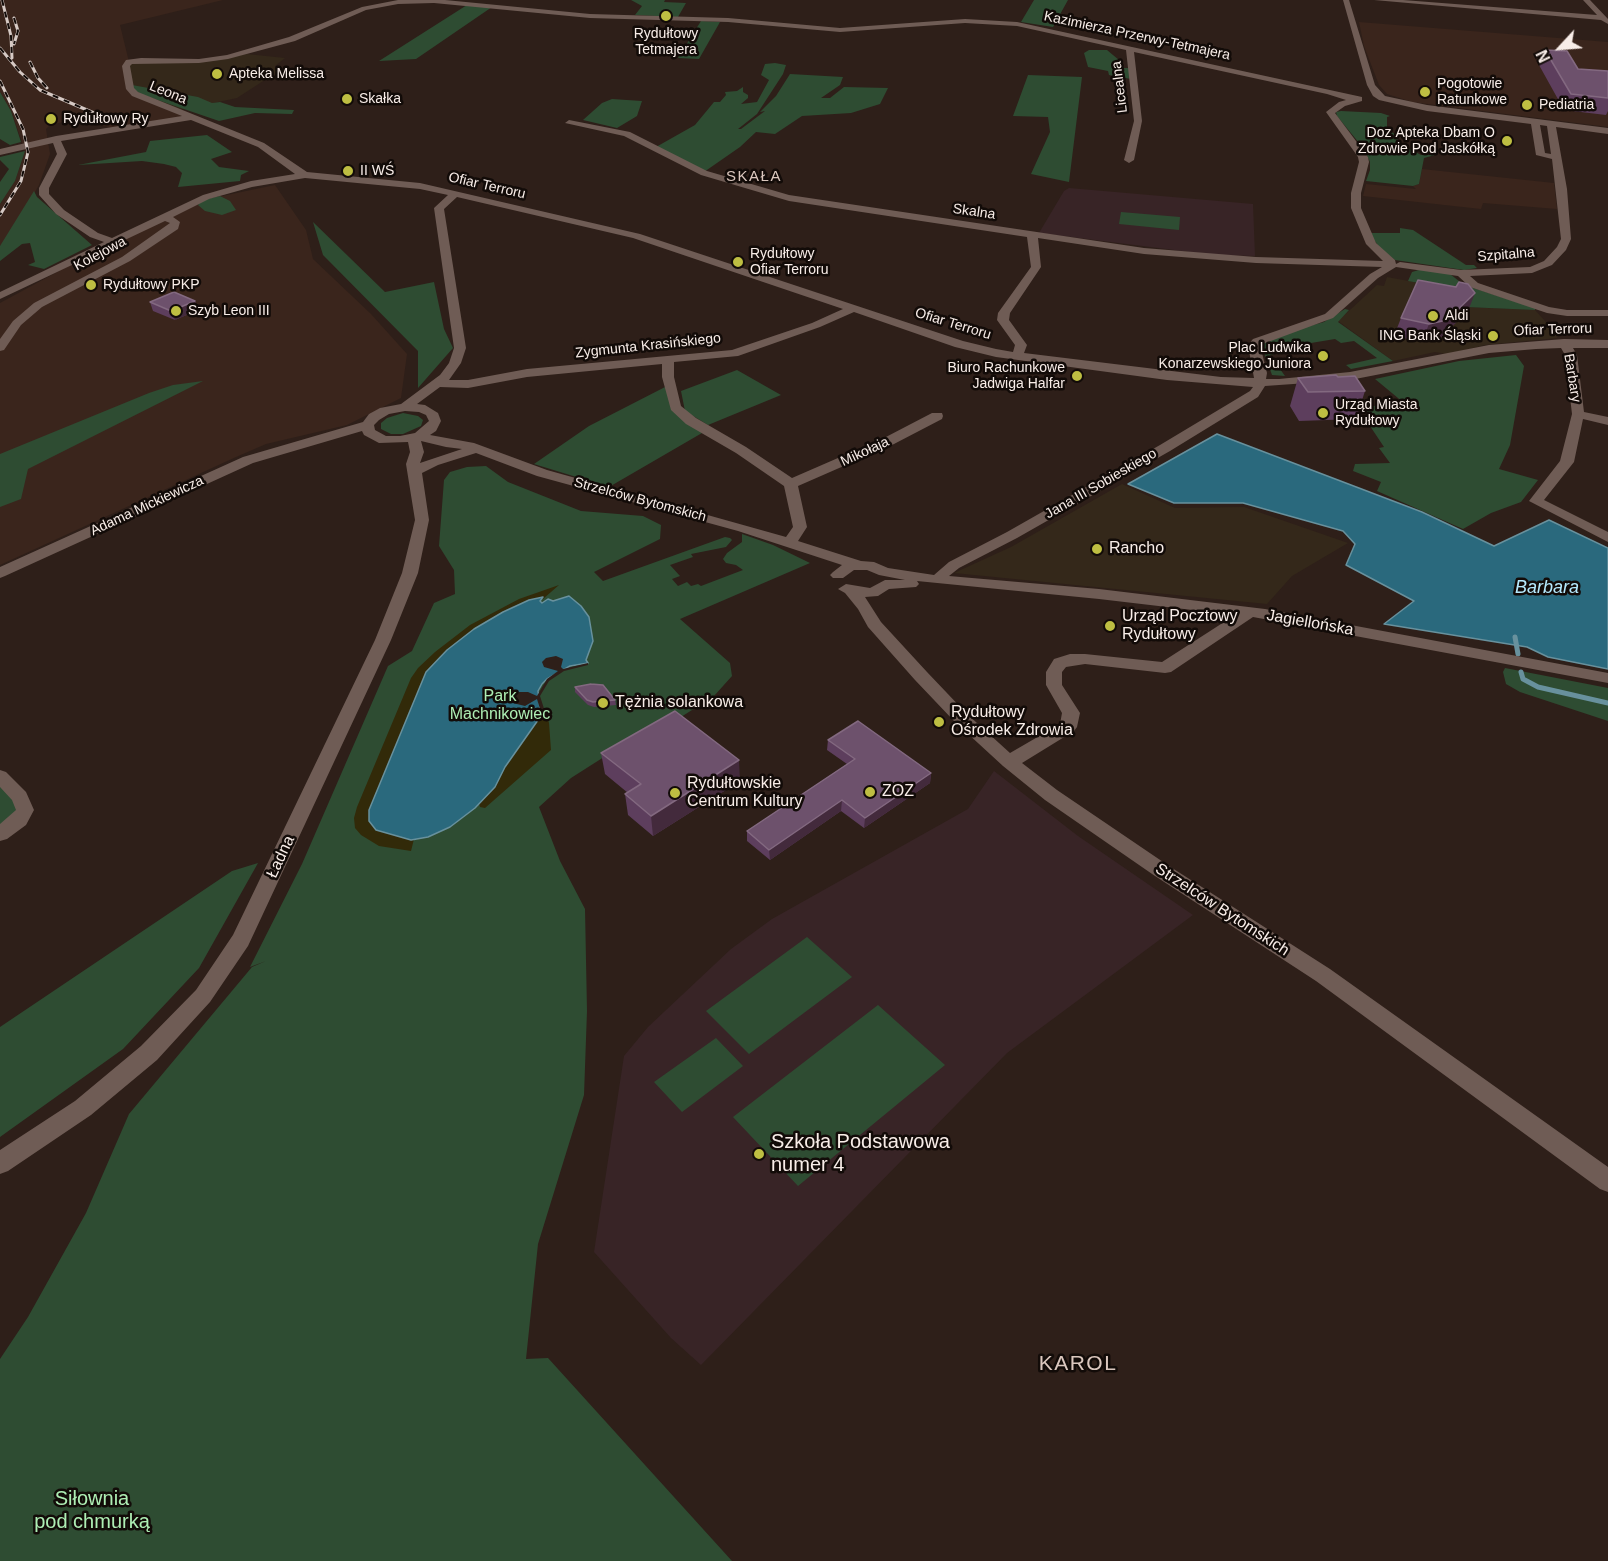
<!DOCTYPE html>
<meta charset="utf-8">
<style>
body{margin:0}
#map{position:relative;width:1608px;height:1561px;overflow:hidden;background:#2e1f19;font-family:Arial,sans-serif}
canvas{display:block}
.north{position:absolute;left:1530px;top:18px;width:60px;height:60px;-webkit-text-stroke:4px #120b08;paint-order:stroke;rotate:244deg;font-size:16px;font-weight:700;line-height:24px;text-align:center;color:#f8ede8}
.north::after{content:'';display:block;margin:auto;width:21px;height:27px;background:#f8ede8;clip-path:polygon(50% 0,100% 100%,50% 72%,0 100%)}
</style>
<div id="map">
<canvas width="1608" height="1561"></canvas>
<div class="north">N</div>
</div>
<script>
const ctx = document.querySelector('canvas').getContext('2d');
ctx.lineJoin = 'round';
function paint(path, color) { ctx.fillStyle = color; ctx.fill(path, 'evenodd'); }
const poly = rows => new Path2D(rows.map(r => 'M' + r).join(''));
function stroke(path, color, width, dash) { ctx.strokeStyle = color; ctx.lineWidth = width; ctx.lineCap = dash ? 'butt' : 'round'; ctx.setLineDash(dash || []); ctx.stroke(path); }
function write(font, color, halo, rows, align = 'center') {
  ctx.font = font + ' Arial,sans-serif'; ctx.lineWidth = 5; ctx.setLineDash([]); ctx.textBaseline = 'middle'; ctx.strokeStyle = halo; ctx.fillStyle = color; for (const [text, x, y, turn = 0] of rows) {
    ctx.save(); ctx.translate(x, y); ctx.rotate((+turn || 0) * Math.PI / 180); ctx.textAlign = isNaN(turn) ? turn : align; if (halo) ctx.strokeText(text, 0, 0); ctx.fillText(text, 0, 0); ctx.restore();
  }
}
paint(poly([
 [247,54,285,58,275,66,277,72,237,98,180,110,132,91,129,62,203,61],
 [1387,277,1457,290,1465,307,1535,310,1555,332,1557,338,1485,345,1447,354,1435,352,1393,361,1338,321,1377,285,1384,286],
 [1122,484,1175,508,1244,507,1348,543,1292,576,1267,604,954,573,1011,547]
]), '#34281a');
paint(poly([
 [0,0,223,0,120,25,129,62,128,84,191,117,117,129,77,119,50,125,46,129,50,154,39,185,17,223,0,247,0,204,15,181,25,151,11,111,0,92],
 [1359,22,1608,42,1608,127,1412,102,1387,94,1379,85,1364,46],
 [1422,169,1554,183,1557,209,1483,203,1481,209,1363,196,1366,184,1416,189,1413,186,1419,184],
 [275,185,306,230,313,259,371,314,407,354,401,398,347,425,266,444,236,457,0,565,0,303,96,251,198,201]
]), '#3a251c');
paint(poly([
 [1069,188,1253,204,1255,256,1214,255,1039,233,1064,191],
 [994,771,1078,836,1193,915,1007,1053,701,1365,671,1338,594,1252,624,1056,648,1027,731,949,772,919,968,809]
]), '#382426');
paint(poly([
 [631,0,665,0,664,2,686,3,678,17,635,15,642,6],
 [1034,0,1068,0,1053,27,1021,22],
 [467,5,492,7,416,59,379,61],
 [701,21,720,22,699,59,678,58],
 [1089,50,1107,50,1119,60,1115,68,1130,68,1131,79,1109,75,1108,71,1088,67,1084,53],
 [775,63,786,65,783,74,757,114,738,129,741,129,765,111,760,112,776,96,790,74,843,77,840,85,821,98,830,98,844,87,888,88,880,104,851,113,802,116,775,134,756,132,740,147,704,172,656,147,695,125,714,102,720,102,726,95,725,92,737,91,743,87,743,92,748,95,748,98,741,104,757,102,769,80,761,75,765,64],
 [1028,75,1082,77,1069,182,1031,174,1050,132,1048,117,1013,116],
 [132,85,198,97,212,103,220,102,235,107,294,110,292,114,255,113,219,121,143,95,134,90],
 [0,92,11,111,21,142,10,145,0,139],
 [612,99,642,101,637,116,617,128,583,120,602,103],
 [1341,111,1381,113,1390,116,1387,117,1387,130,1397,135,1399,143,1421,155,1435,155,1424,158,1419,184,1413,186,1366,181,1370,170,1370,162,1364,149,1337,116,1336,112],
 [207,135,232,152,211,159,219,167,249,171,241,175,240,181,178,187,182,173,176,167,164,164,142,161,78,165,146,152,150,141],
 [25,151,15,181,0,204,0,182,9,169,0,160,0,157],
 [34,191,37,197,92,245,44,269,28,265,35,262,30,243,22,244,0,261,0,246],
 [220,196,230,201,236,210,222,215,205,211,198,205,202,200],
 [1121,212,1180,217,1179,230,1119,224],
 [313,222,385,292,434,282,444,329,453,348,418,388,418,351,323,255],
 [1400,228,1413,230,1466,265,1474,265,1477,268,1464,270,1395,260,1380,248,1369,233,1400,233],
 [1422,269,1450,274,1464,285,1535,308,1535,310,1465,307,1456,290,1408,281,1412,272],
 [1345,309,1349,310,1338,322,1393,361,1351,369,1346,365,1377,358,1354,341,1341,343,1335,339,1281,348,1285,352,1270,355,1285,376,1272,375,1262,347,1263,342,1270,337,1324,322],
 [1516,355,1524,366,1510,445,1499,469,1538,480,1521,502,1491,513,1463,529,1377,491,1381,482,1353,471,1355,464,1390,463,1379,448,1384,447,1370,426,1378,425,1363,407,1404,403,1375,379,1459,361],
 [737,370,781,395,708,425,685,411,681,391],
 [203,381,28,469,21,499,0,507,0,454,149,393,173,385],
 [667,386,671,405,702,433,609,487,534,464,589,426],
 [403,413,418,416,423,420,421,426,403,434,391,434,381,429,381,423,387,418],
 [486,466,508,482,581,511,643,516,661,525,660,539,594,572,603,581,725,537,730,538,732,540,726,547,691,554,693,557,670,565,680,576,672,579,678,586,687,582,691,586,698,584,701,586,743,570,736,565,726,563,723,559,727,553,742,542,742,534,773,545,810,563,680,619,730,663,732,676,714,696,681,717,673,713,571,778,539,807,560,861,585,909,587,1011,584,1095,538,1244,526,1359,548,1358,732,1561,0,1561,0,1359,28,1317,86,1213,129,1114,252,967,266,961,250,967,302,864,388,666,412,651,434,603,455,594,454,570,439,546,444,480,450,472,467,467],
 [1505,668,1608,688,1608,721,1520,692,1506,684,1503,672],
 [0,776,25,810,0,834],
 [258,863,199,968,123,1049,0,1137,0,1027,232,871],
 [807,937,852,977,749,1054,706,1011],
 [878,1005,945,1065,798,1186,733,1117],
 [716,1038,743,1066,682,1112,654,1082]
]), '#2e4c32');
paint(poly([
 [559,585,543,599,529,600,474,629,426,672,369,810,411,840,414,839,411,851,379,846,361,835,355,828,354,818,357,807,411,678,418,668,435,652,470,625,519,599],
 [543,713,547,716,549,723,551,750,485,808,480,807,479,804,495,787,505,767]
]), '#322a09');
const water = poly([
 [1217,434,1422,512,1494,546,1549,520,1608,548,1608,669,1548,657,1527,647,1384,624,1414,601,1346,565,1355,544,1343,531,1243,503,1174,503,1128,484,1217,434],
 [569,596,581,606,589,617,593,641,586,660,588,663,570,666,547,679,542,684,538,691,540,709,543,713,505,767,495,787,475,808,450,827,428,837,411,840,376,830,369,821,369,810,426,672,447,650,474,629,503,612,529,600,543,597,540,601,542,603,548,599,553,601,569,596]
]);
paint(water, '#2a697d');
stroke(water, '#68919d', 1.5);
paint(poly([
 [556,656,563,659,561,667,563,669,588,663,588,665,564,671,549,681,540,696,546,715,540,709,537,699,525,706,513,703,511,698,519,692,528,692,537,696,547,679,558,671,544,667,542,662,546,658]
]), '#2e1f19');
stroke(poly([
 [1515,637,1518,654],
 [1521,672,1523,679,1538,687,1608,703]
]), '#68919d', 5);
paint(poly([
 [398,0,445,0,590,14,728,18,840,28,965,19,1017,22,1362,97,1362,101,1345,106,1335,113,1368,157,1369,162,1361,193,1361,208,1376,243,1395,260,1396,264,1400,262,1461,270,1530,267,1544,261,1557,247,1561,239,1552,159,1536,155,1531,124,1427,111,1379,100,1373,96,1367,85,1343,0,1349,0,1375,85,1385,96,1427,105,1608,128,1608,134,1556,127,1567,189,1571,239,1566,250,1552,265,1532,273,1470,276,1478,283,1549,307,1567,310,1608,310,1608,316,1567,316,1547,313,1470,287,1458,276,1396,267,1378,278,1333,318,1260,345,1267,373,1266,379,1279,379,1350,372,1489,345,1564,339,1608,340,1608,348,1573,348,1577,355,1584,412,1608,417,1608,425,1583,419,1574,462,1544,500,1608,532,1608,542,1529,501,1560,461,1572,414,1565,355,1561,348,1536,349,1489,353,1350,380,1265,386,1258,397,1170,451,1017,538,959,568,949,576,1099,589,1265,609,1608,673,1608,683,1253,617,1171,672,1165,673,1085,664,1066,667,1062,672,1062,685,1080,713,1077,727,1074,731,1022,763,1057,790,1169,866,1330,969,1608,1167,1608,1192,1600,1189,1316,981,1155,876,1045,800,1003,766,954,721,915,680,868,627,858,609,845,593,838,589,846,584,870,588,885,580,905,580,879,575,867,570,854,570,843,578,833,578,830,575,833,572,842,565,738,531,537,476,476,453,438,465,422,473,429,520,418,573,391,640,248,946,210,1002,157,1060,91,1115,8,1171,0,1174,0,1150,75,1101,141,1046,196,990,233,935,375,640,402,573,415,520,406,464,410,452,408,442,379,443,364,435,362,431,253,463,5,576,0,578,0,567,243,457,363,422,369,414,380,408,401,404,440,375,449,363,454,348,434,208,448,195,420,189,305,178,252,187,209,199,173,217,180,222,178,229,130,261,42,307,21,325,4,350,0,351,0,339,13,321,34,303,122,257,170,223,165,221,0,299,0,292,104,242,90,237,56,214,39,195,39,188,57,154,53,143,0,155,0,149,56,136,182,116,132,96,126,89,122,66,126,60,141,58,199,59,227,55,289,37,362,7,398,0],
 [434,3,590,18,728,22,840,32,965,23,1017,26,1126,50,1134,121,1124,160,1129,163,1134,160,1142,121,1134,52,1327,94,1346,100,1339,102,1326,112,1358,157,1359,162,1351,193,1351,208,1366,244,1383,261,1256,257,1144,248,789,195,707,171,630,132,569,120,565,123,624,136,701,175,789,201,1027,237,1031,267,998,313,997,320,1015,345,1013,352,996,349,963,341,640,234,420,183,307,172,264,143,138,92,134,88,130,66,132,64,199,63,228,59,295,41,366,10,398,4,434,3],
 [191,120,258,147,295,174,251,181,203,195,112,238,98,233,64,210,49,194,49,188,67,154,61,141,191,120],
 [1540,125,1547,126,1551,154,1545,153,1540,125],
 [457,197,633,238,843,309,812,323,732,350,527,369,468,380,449,380,461,363,466,348,444,209,457,197],
 [1038,238,1144,254,1256,263,1382,267,1370,274,1325,314,1253,339,1248,345,1254,378,1221,377,1024,353,1027,345,1009,320,1010,313,1041,267,1038,238],
 [854,312,955,347,996,357,1167,380,1253,387,1250,391,1160,445,1007,532,949,562,934,575,888,568,874,562,861,561,798,541,807,527,798,486,894,444,942,419,943,416,942,413,932,413,884,438,792,478,746,447,696,418,681,406,674,377,674,362,738,356,820,327,854,312],
 [662,364,662,377,671,410,686,424,736,453,784,486,793,527,786,537,547,470,474,443,430,435,436,431,441,421,438,413,425,405,417,404,440,387,468,388,527,377,662,364],
 [405,411,419,412,426,415,429,421,415,433,400,436,386,436,375,430,374,425,379,420,389,414,405,411],
 [421,441,446,447,462,449,420,463,424,452,421,441],
 [917,581,1099,599,1235,615,1162,662,1085,654,1070,654,1054,659,1046,672,1046,685,1062,713,1060,724,1010,753,966,713,927,672,881,622,865,597,878,596,889,589,916,587,919,584,917,581],
 [1374,0,1403,0,1597,15,1583,0,1590,0,1608,19,1608,24,1601,20,1374,0],
 [0,770,6,772,26,792,34,810,26,825,7,839,0,841,0,824,16,810,12,800,0,787,0,770]
]), '#6f5c55');
const rail = poly([
 [2,0,11,36,12,58],
 [14,18,18,31,14,44],
 [0,48,20,72,40,90,113,121],
 [30,62,38,78,47,88],
 [0,81,23,129,28,152,21,181,0,215]
]);
stroke(rail, '#d6cac5', 3);
stroke(rail, '#120b08', 2, [6]);
paint(poly([
 [1545,50,1578,69,1608,71,1608,111,1606,115,1564,110,1539,65],
 [195,301,198,310,175,320,153,311,150,302],
 [1468,311,1440,338,1422,342,1394,336,1401,318],
 [1338,377,1365,391,1356,419,1299,421,1290,406,1298,378],
 [575,687,615,700,616,705,594,707,588,705,575,692],
 [828,740,931,773,930,783,864,828,841,811,770,860,747,841,747,831,847,764,827,750],
 [601,753,740,781,653,836,628,815,625,794,628,793,605,774]
]), '#5d3e5d');
paint(poly([
 [1475,293,1468,311,1440,338,1422,342,1429,324],
 [195,301,198,310,175,320,171,311],
 [739,760,740,781,653,836,651,816],
 [931,773,930,783,864,828,865,818],
 [842,800,841,811,770,860,769,850]
]), '#432a3c');
const building = poly([
 [1545,50,1567,51,1578,69,1608,71,1608,98,1571,94,1545,50],
 [1418,280,1456,287,1459,282,1468,284,1475,293,1447,320,1429,324,1401,318,1418,280],
 [174,292,195,301,171,311,150,302,174,292],
 [1336,375,1338,377,1355,376,1365,391,1308,392,1298,378,1336,375],
 [591,684,603,685,615,700,593,702,587,700,575,687,591,684],
 [675,711,739,760,651,816,625,794,641,784,601,753,675,711],
 [858,721,931,773,865,818,842,800,769,850,747,831,855,759,828,740,858,721]
]);
paint(building, '#6d516c');
stroke(building, '#836980', 1.5);
for (const [x, y, r, color] of [
 [666,16,6,"#bebe42"],
 [217,74,6,"#bebe42"],
 [1425,92,6,"#bebe42"],
 [347,99,6,"#bebe42"],
 [1527,105,6,"#bebe42"],
 [51,119,6,"#bebe42"],
 [1507,141,6,"#bebe42"],
 [348,171,6,"#bebe42"],
 [738,262,6,"#bebe42"],
 [91,285,6,"#bebe42"],
 [176,311,6,"#bebe42"],
 [1433,316,6,"#bebe42"],
 [1493,336,6,"#bebe42"],
 [1323,356,6,"#bebe42"],
 [1077,376,6,"#bebe42"],
 [1323,413,6,"#bebe42"],
 [1097,549,6,"#bebe42"],
 [1110,626,6,"#bebe42"],
 [603,703,6,"#bebe42"],
 [939,722,6,"#bebe42"],
 [870,792,6,"#bebe42"],
 [675,793,6,"#bebe42"],
 [759,1154,6,"#bebe42"]
]) { const dot = new Path2D(); dot.arc(x, y, r, 0, 2 * Math.PI); ctx.fillStyle = color; ctx.fill(dot); stroke(dot, '#120b08', 2); }
write('14px', '#f8ede8', '#120b08', [
 ["Rydułtowy",666,34,"center"],
 ["Tetmajera",666,50,"center"],
 ["Apteka Melissa",229,74],
 ["Pogotowie",1437,84],
 ["Ratunkowe",1437,100],
 ["Skałka",359,99],
 ["Pediatria",1539,105],
 ["Rydułtowy Ry",63,119],
 ["Doz Apteka Dbam O",1495,133,"right"],
 ["Zdrowie Pod Jaskółką",1495,149,"right"],
 ["II WŚ",360,171],
 ["Rydułtowy",750,254],
 ["Ofiar Terroru",750,270],
 ["Rydułtowy PKP",103,285],
 ["Szyb Leon III",188,311],
 ["Aldi",1445,316],
 ["ING Bank Śląski",1481,336,"right"],
 ["Plac Ludwika",1311,348,"right"],
 ["Konarzewskiego Juniora",1311,364,"right"],
 ["Biuro Rachunkowe",1065,368,"right"],
 ["Jadwiga Halfar",1065,384,"right"],
 ["Urząd Miasta",1335,405],
 ["Rydułtowy",1335,421]
], 'left');
write('14px', '#f8ede8', '#120b08', [
 ["Kazimierza Przerwy-Tetmajera",1137,36,12],
 ["Licealna",1120,87,-97],
 ["Leona",168,93,22],
 ["Ofiar Terroru",487,186,13],
 ["Skalna",974,212,8],
 ["Kolejowa",100,254,-28],
 ["Szpitalna",1506,255,-5],
 ["Ofiar Terroru",953,324,17],
 ["Ofiar Terroru",1553,330,-2],
 ["Zygmunta Krasińskiego",648,346,-6],
 ["Barbary",1572,378,81],
 ["Mikołaja",865,452,-25],
 ["Jana III Sobieskiego",1101,484,-30],
 ["Strzelców Bytomskich",640,500,15],
 ["Adama Mickiewicza",147,506,-25]
]);
ctx.letterSpacing = '1.5px';
write('15px', '#dbc7be', '#120b08', [
 ["SKAŁA",754,177]
]);
ctx.letterSpacing = '0px';
write('16px', '#f8ede8', '#120b08', [
 ["Rancho",1109,549],
 ["Urząd Pocztowy",1122,617],
 ["Rydułtowy",1122,635],
 ["Tężnia solankowa",615,703],
 ["Rydułtowy",951,713],
 ["Ośrodek Zdrowia",951,731],
 ["Rydułtowskie",687,784],
 ["Centrum Kultury",687,802],
 ["ZOZ",882,792]
], 'left');
write('16px', '#f8ede8', '#120b08', [
 ["Jagiellońska",1310,623,10],
 ["Ładna",281,857,-65],
 ["Strzelców Bytomskich",1222,910,33]
]);
write('16px', '#aeeeb4', '#120b08', [
 ["Park",500,697],
 ["Machnikowiec",500,715]
]);
write('italic 18px', '#b5eafe', '#120b08', [
 ["Barbara",1547,588]
]);
write('20px', '#f8ede8', '#120b08', [
 ["Szkoła Podstawowa",771,1142],
 ["numer 4",771,1165]
], 'left');
write('20px', '#aeeeb4', '#120b08', [
 ["Siłownia",92,1499],
 ["pod chmurką",92,1522]
]);
ctx.letterSpacing = '1.5px';
write('21px', '#dbc7be', '#120b08', [
 ["KAROL",1078,1364]
]);
ctx.letterSpacing = '0px';
</script>
